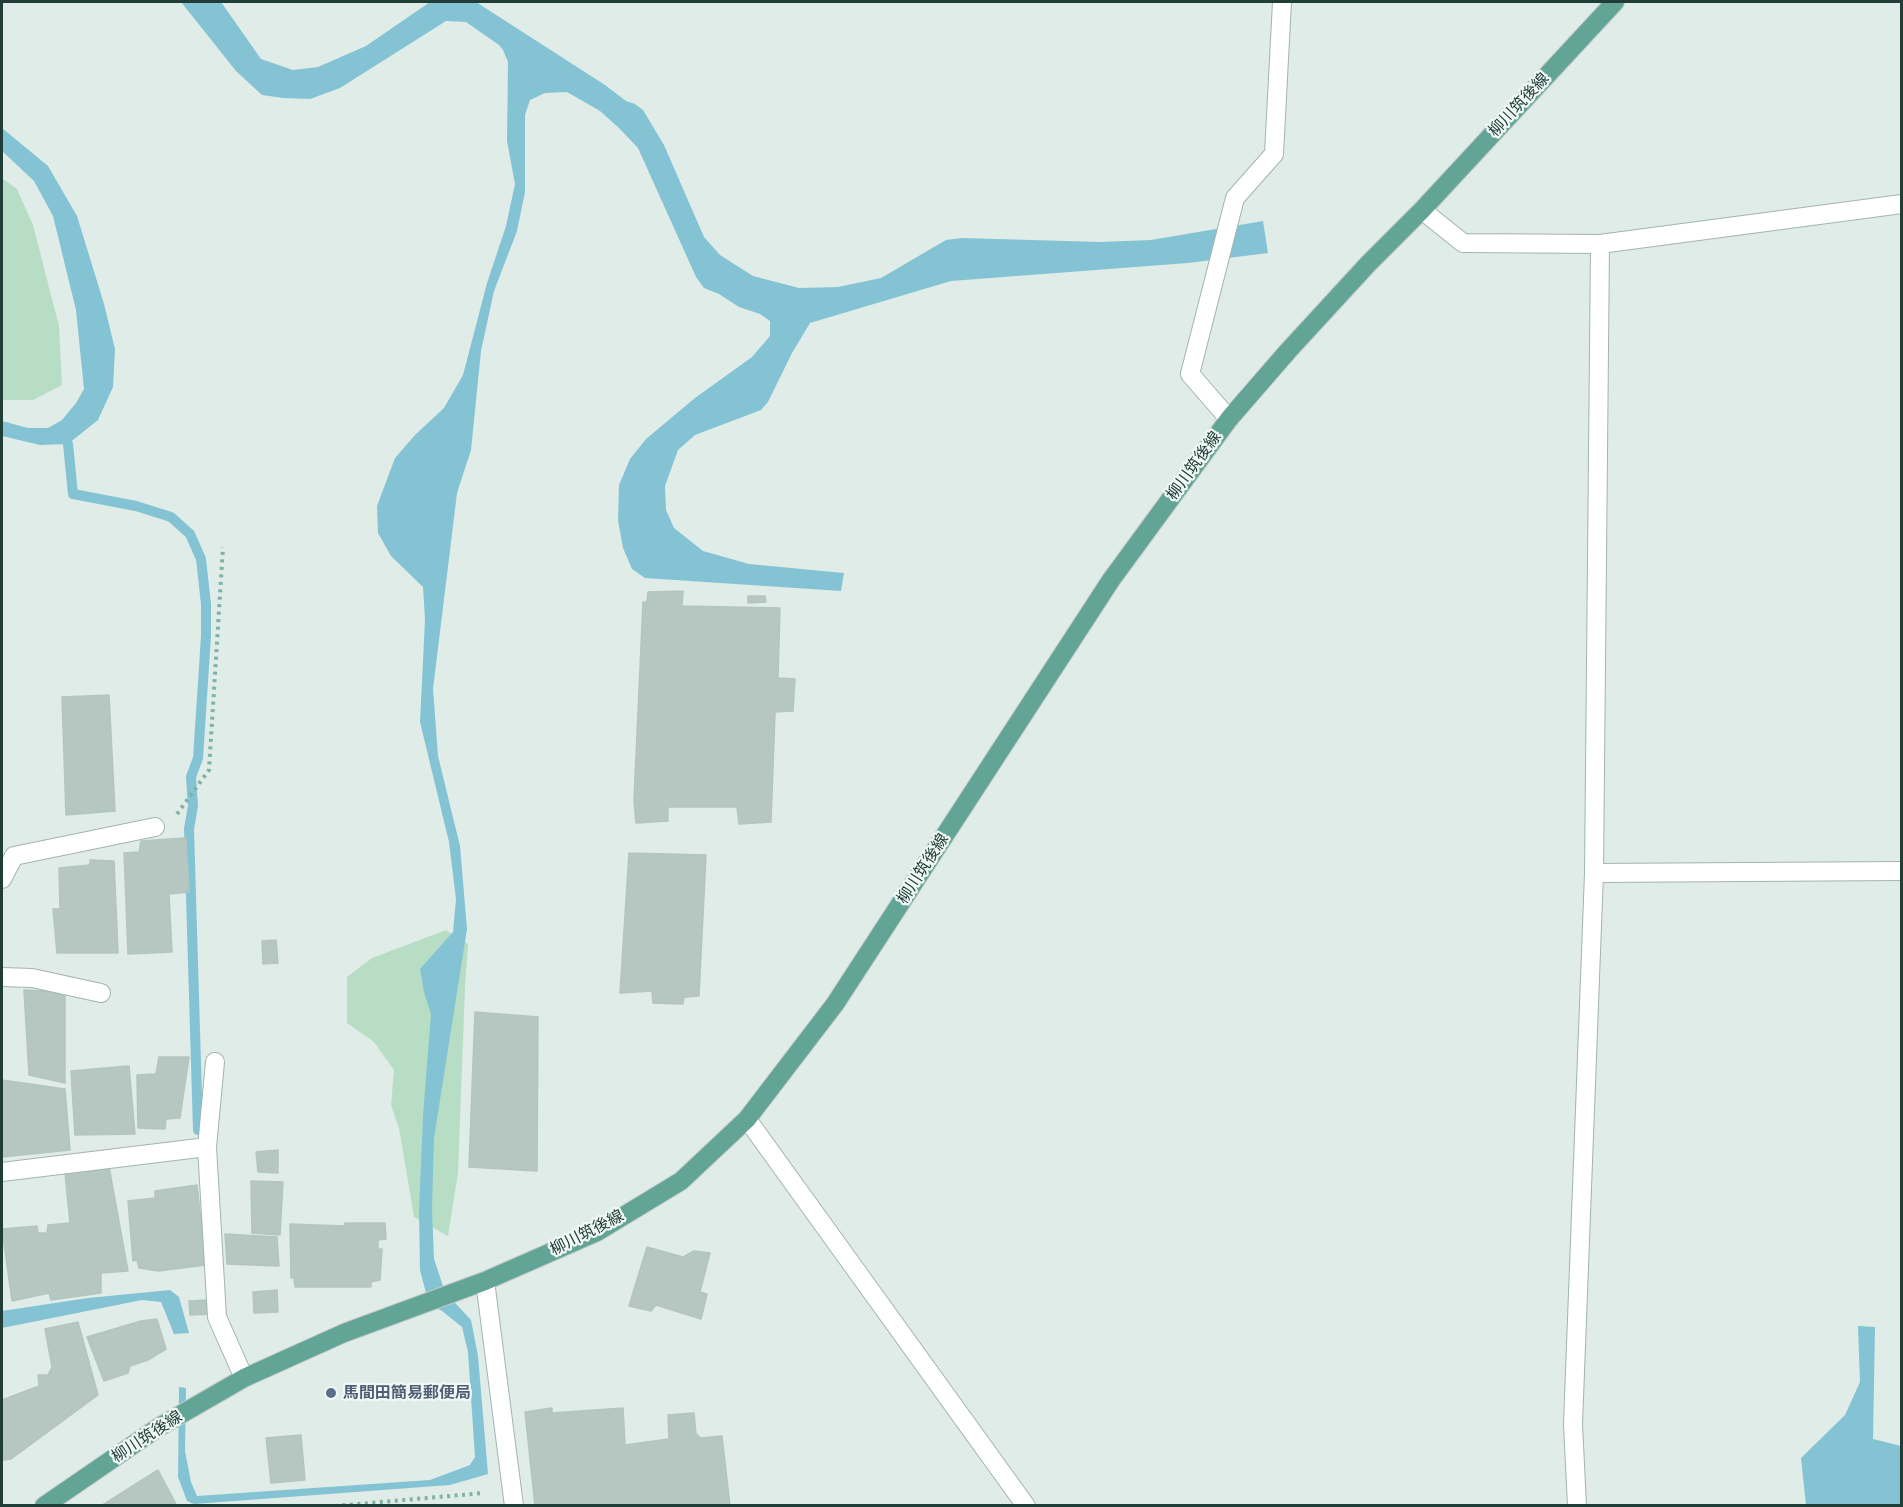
<!DOCTYPE html>
<meta charset="utf-8">
<style>
body{margin:0}
#map{position:relative;width:1903px;height:1507px;overflow:hidden;background:#e0ece7;font-family:Figtree,sans-serif}
canvas{display:block}
.frame{position:absolute;inset:0;border:3px solid #203d37;pointer-events:none}
</style>
<div id="map">
<canvas width="1903" height="1507"></canvas>
<div class="frame"></div>
</div>
<script>
const ctx = document.querySelector('canvas').getContext('2d');
ctx.lineJoin = 'round';
function paint(path, color) { ctx.fillStyle = color; ctx.fill(path, 'evenodd'); }
const poly = rows => new Path2D(rows.map(r => 'M' + r).join(''));
function stroke(path, color, width, dash) { ctx.strokeStyle = color; ctx.lineWidth = width; ctx.lineCap = dash ? 'butt' : 'round'; ctx.setLineDash(dash || []); ctx.stroke(path); }
function write(font, color, halo, rows, align = 'center') {
  ctx.font = font + ' Figtree,"Noto Sans JP",sans-serif'; ctx.lineWidth = 4.5; ctx.setLineDash([]); ctx.textBaseline = 'middle'; ctx.strokeStyle = halo; ctx.fillStyle = color; for (const [text, x, y, turn = 0] of rows) {
    ctx.save(); ctx.translate(x, y); ctx.rotate((+turn || 0) * Math.PI / 180); ctx.textAlign = isNaN(turn) ? turn : align; if (halo) ctx.strokeText(text, 0, 0); ctx.fillText(text, 0, 0); ctx.restore();
  }
}
paint(poly([
 [2,178,17,189,33,225,59,326,62,385,33,400,2,400],
 [446,930,468,944,465,987,458,1173,448,1236,414,1217,399,1128,391,1105,394,1070,374,1042,347,1023,347,977,372,958]
]), '#b7dec4');
paint(poly([
 [181,2,221,2,261,59,293,70,318,67,366,46,430,2,476,2,605,85,626,101,635,104,643,110,664,145,704,237,720,255,753,276,799,288,838,287,881,278,946,240,962,238,1100,242,1151,240,1263,221,1268,253,1188,263,951,281,810,323,792,353,768,402,761,410,695,435,678,450,665,486,666,510,674,528,703,551,749,564,844,573,841,591,645,578,632,569,623,548,618,520,619,485,630,459,646,439,695,398,752,357,770,336,770,321,760,314,739,307,719,294,704,288,696,277,638,148,619,128,600,111,567,92,545,93,530,100,525,115,525,192,517,231,494,291,481,351,471,450,457,493,433,689,438,756,460,846,467,929,434,1138,432,1209,434,1259,445,1292,471,1320,478,1356,488,1474,450,1485,194,1504,187,1501,178,1477,179,1387,186,1388,185,1451,191,1482,197,1496,430,1480,470,1465,475,1457,468,1352,462,1327,442,1311,429,1304,420,1270,419,1211,423,1116,431,1014,424,992,420,969,453,932,456,899,449,842,420,722,425,620,423,587,391,556,378,533,377,506,395,458,415,435,444,408,463,375,487,283,506,226,515,184,507,141,508,62,503,50,499,45,466,22,446,21,340,88,310,99,283,98,262,95,236,71],
 [2,128,48,166,77,216,104,304,115,349,113,387,98,420,68,444,40,445,2,436,2,421,28,428,48,428,62,420,76,403,84,389,76,310,53,216,34,181,2,151],
 [170,1290,179,1297,189,1333,174,1334,161,1302,142,1300,2,1328,2,1311,88,1298],
 [1858,1326,1875,1327,1873,1439,1901,1446,1901,1505,1806,1505,1801,1458,1845,1415,1860,1382]
]), '#84c3d4');
stroke(poly([
 [68,444,73,494,136,506,171,517,190,534,201,559,206,604,206,636,198,758,191,777,193,806,189,829,198,1130]
]), '#84c3d4', 10);
const building = poly([
 [683,591,682,606,780,608,778,678,795,679,793,711,775,712,771,822,739,824,737,807,668,807,668,821,636,823,634,800,643,602,647,602,648,592,683,591],
 [748,596,765,596,766,602,748,603,748,596],
 [109,695,115,811,66,815,62,697,109,695],
 [186,838,189,892,169,894,172,952,128,954,124,853,139,852,141,841,186,838],
 [629,853,706,855,699,996,684,997,683,1004,653,1003,652,991,620,993,629,853],
 [90,860,114,861,118,953,57,953,53,909,60,909,59,868,90,865,90,860],
 [276,940,278,963,263,964,262,941,276,940],
 [24,990,65,992,65,1083,29,1075,24,990],
 [475,1012,538,1017,537,1171,469,1167,475,1012],
 [159,1057,189,1057,180,1118,166,1119,165,1129,138,1128,137,1075,156,1074,159,1057],
 [129,1066,135,1134,75,1135,71,1071,129,1066],
 [2,1080,65,1089,70,1150,2,1157,2,1080],
 [278,1150,278,1173,258,1172,256,1152,278,1150],
 [109,1167,128,1271,101,1273,101,1293,51,1300,49,1293,12,1301,2,1229,37,1226,38,1233,47,1233,48,1225,70,1223,65,1173,109,1167],
 [251,1181,283,1182,280,1235,252,1233,251,1181],
 [197,1185,206,1265,158,1271,139,1268,137,1260,133,1261,128,1201,155,1198,155,1191,197,1185],
 [345,1223,385,1223,386,1239,378,1240,378,1249,382,1249,380,1280,371,1282,371,1287,295,1287,294,1278,291,1278,290,1224,344,1226,345,1223],
 [225,1234,277,1237,279,1266,227,1264,225,1234],
 [647,1247,683,1257,694,1251,710,1253,700,1292,707,1294,701,1319,656,1305,651,1311,629,1306,647,1247],
 [277,1290,278,1312,254,1313,253,1292,277,1290],
 [209,1300,210,1314,190,1315,189,1301,209,1300],
 [157,1319,166,1349,148,1360,130,1366,128,1373,104,1381,87,1337,141,1321,157,1319],
 [78,1322,98,1395,11,1459,3,1460,2,1400,39,1386,38,1375,48,1375,52,1367,45,1329,78,1322],
 [552,1408,552,1413,623,1408,625,1445,669,1439,668,1415,694,1413,696,1434,701,1438,722,1436,730,1506,535,1506,525,1412,552,1408],
 [301,1435,305,1480,271,1483,266,1438,301,1435],
 [158,1470,177,1506,101,1506,158,1470]
]);
paint(building, '#b5c7c0');
stroke(building, '#b2c6bf', 1.5);
const minor = poly([
 [1422,210,1463,243,1600,244,1902,204],
 [1229,419,1190,374,1235,198,1274,154,1282,2],
 [1594,873,1902,871],
 [2,879,14,856,155,827],
 [2,977,32,978,101,993],
 [215,1062,207,1147,217,1317,244,1378],
 [747,1119,1026,1506],
 [2,1172,207,1147],
 [485,1281,514,1506],
 [1577,1506,1573,1424,1594,873,1600,244]
]);
const major = poly([
 [44,1506,159,1427,244,1378,344,1333,485,1281,597,1232,681,1181,747,1119,835,1004,1111,580,1229,419,1288,351,1368,264,1422,210,1615,2]
]);
stroke(minor, '#a3b4af', 20);
stroke(major, '#c1c9c7', 20);
stroke(poly([
 [177,814,209,770,223,547],
 [335,1506,484,1493]
]), '#7fb1a4', 4, [3, 4.5]);
stroke(minor, '#fff', 18);
stroke(major, '#62a496', 18);
for (const [x, y, r, color] of [
 [331,1393,6,"#5c6f8a"]
]) { const dot = new Path2D(); dot.arc(x, y, r, 0, 2 * Math.PI); ctx.fillStyle = color; ctx.fill(dot); stroke(dot, '#f0f8f5', 2); }
write('16px', '#203d37', '#f0f8f5', [
 ["柳川筑後線",1519,105,-47],
 ["柳川筑後線",1194,466,-54],
 ["柳川筑後線",923,869,-57],
 ["柳川筑後線",587,1233,-27],
 ["柳川筑後線",147,1437,-33]
]);
write('bold 16px', '#4e5e75', '#f0f8f5', [
 ["馬間田簡易郵便局",343,1393]
], 'left');
</script>
